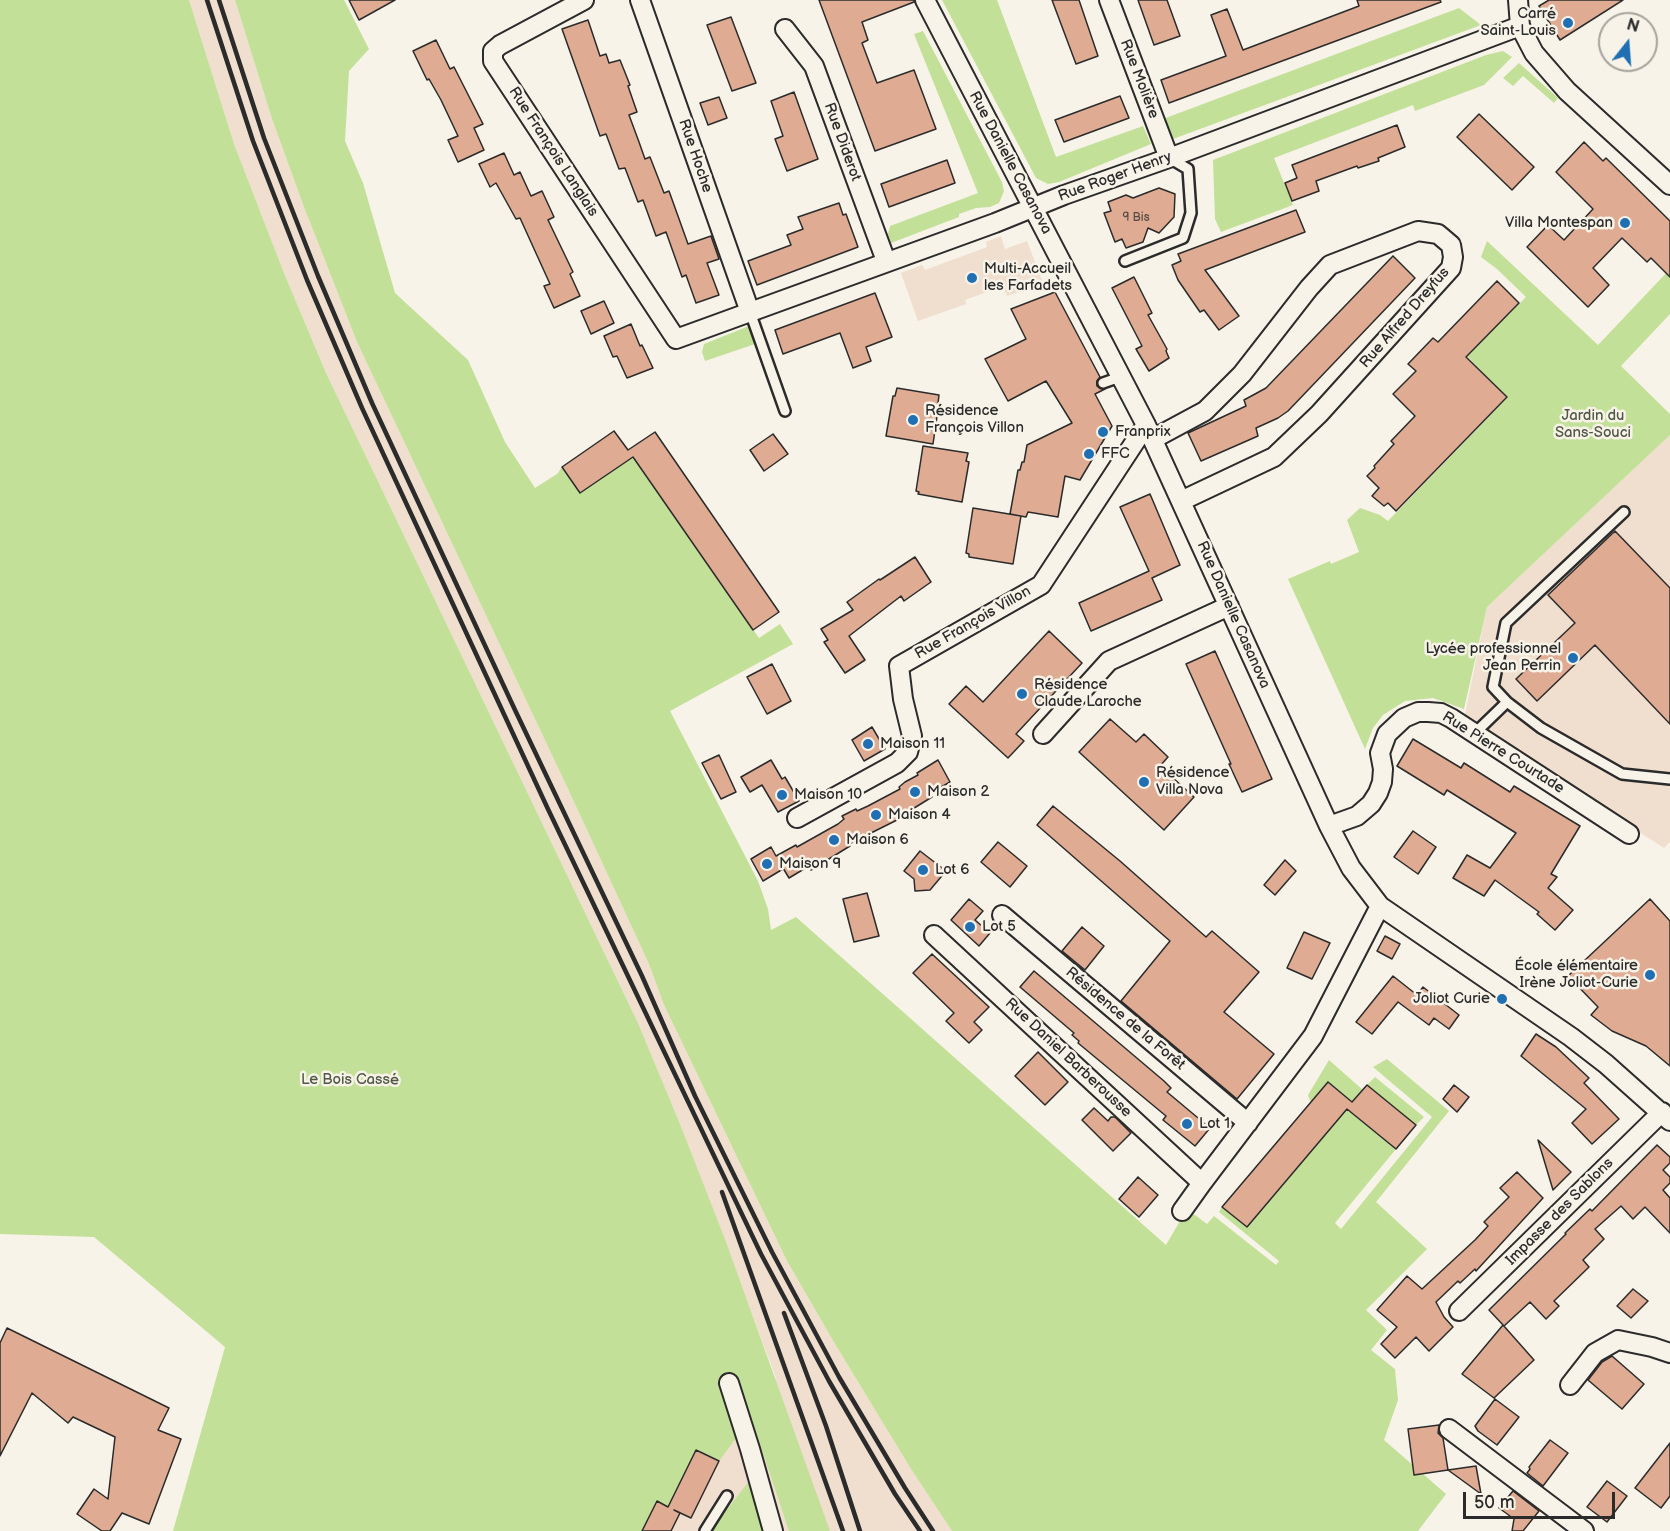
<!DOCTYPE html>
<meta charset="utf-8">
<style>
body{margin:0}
#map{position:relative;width:1670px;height:1531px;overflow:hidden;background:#f7f3e8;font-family:"Balsamiq Sans",sans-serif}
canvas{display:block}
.north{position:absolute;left:1598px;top:12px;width:60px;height:60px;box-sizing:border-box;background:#f7f3e8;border:2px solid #a5a39c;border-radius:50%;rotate:17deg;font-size:16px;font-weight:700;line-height:24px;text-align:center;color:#2b2b2b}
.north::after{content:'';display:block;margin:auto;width:21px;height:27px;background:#1f6fb2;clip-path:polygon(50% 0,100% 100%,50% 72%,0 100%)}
.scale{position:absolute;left:1463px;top:1492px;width:152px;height:27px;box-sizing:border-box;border:3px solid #2b2b2b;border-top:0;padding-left:8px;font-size:18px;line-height:21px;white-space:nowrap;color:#2b2b2b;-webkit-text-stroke:4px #f7f3e8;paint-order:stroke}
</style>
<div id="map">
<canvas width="1670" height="1531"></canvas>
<div class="north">N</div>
<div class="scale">50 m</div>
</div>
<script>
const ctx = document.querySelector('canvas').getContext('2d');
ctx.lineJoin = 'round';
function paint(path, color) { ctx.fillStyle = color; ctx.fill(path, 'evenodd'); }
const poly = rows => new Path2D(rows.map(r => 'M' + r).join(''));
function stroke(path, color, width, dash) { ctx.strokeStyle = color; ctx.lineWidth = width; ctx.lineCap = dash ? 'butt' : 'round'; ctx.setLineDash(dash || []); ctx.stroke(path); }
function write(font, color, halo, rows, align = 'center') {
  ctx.font = font + ' "Balsamiq Sans",sans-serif'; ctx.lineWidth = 5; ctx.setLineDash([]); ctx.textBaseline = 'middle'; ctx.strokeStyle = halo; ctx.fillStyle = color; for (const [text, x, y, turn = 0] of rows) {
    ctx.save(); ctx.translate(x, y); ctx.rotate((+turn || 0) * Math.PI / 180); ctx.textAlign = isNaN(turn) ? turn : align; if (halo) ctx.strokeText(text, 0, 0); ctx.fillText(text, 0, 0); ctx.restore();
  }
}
paint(poly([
 [189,0,235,0,272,119,304,207,357,342,568,789,649,964,664,1005,787,1261,835,1344,911,1469,952,1531,604,1531,704,1396,776,1378,680,1124,638,1023,326,373,284,273,234,144],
 [1001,236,1005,249,1027,241,1043,283,1007,296,1003,286,965,300,966,304,918,321,901,273,922,265,925,270,987,247,986,242],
 [1670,435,1670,842,1664,848,1464,719,1487,607]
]), '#f0dece');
paint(poly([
 [0,0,189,0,234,144,284,273,326,373,638,1023,680,1124,726,1242,830,1531,789,1531,741,1387,721,1392,736,1438,719,1461,696,1450,668,1507,656,1501,642,1531,173,1531,225,1347,94,1237,0,1234],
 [235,0,344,0,369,49,349,71,345,141,363,183,395,293,468,360,505,442,535,488,557,474,562,467,580,493,633,457,759,638,780,624,793,644,670,711,758,881,768,909,771,930,796,917,1166,1245,1187,1209,1207,1224,1214,1216,1276,1265,1279,1261,1219,1212,1222,1207,1347,1109,1396,1149,1335,1223,1341,1229,1432,1117,1373,1067,1387,1059,1449,1111,1376,1202,1427,1249,1366,1310,1387,1330,1371,1350,1395,1369,1398,1400,1384,1440,1446,1494,1418,1531,952,1531,911,1469,835,1344,787,1261,664,1005,649,964,568,789,357,342,304,207,272,119],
 [942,0,997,0,1056,157,1143,126,1151,144,1059,182,1048,184,1036,178],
 [1459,8,1481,25,1173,139,1163,119],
 [923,31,1002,182,1004,191,999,203,990,207,976,208,959,214,959,217,891,243,888,234,890,226,978,193,914,34],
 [1503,51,1512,57,1484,85,1415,111,1413,105,1274,158,1293,205,1221,232,1215,219,1213,160,1486,55],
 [1519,63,1558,98,1554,103,1523,76,1513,86,1503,78],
 [1487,241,1598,345,1670,269,1670,314,1621,366,1670,414,1670,435,1487,607,1464,709,1433,698,1405,701,1383,715,1373,728,1365,749,1288,579,1330,561,1331,564,1359,552,1347,520,1360,508,1380,515,1388,521,1507,398,1467,356,1526,297,1497,269,1481,257],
 [749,326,755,344,705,361,702,352,704,344],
 [1329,1060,1363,1090,1352,1102,1328,1082,1311,1103,1308,1095],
 [1375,1077,1424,1117,1416,1125,1367,1085],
 [750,1480,767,1531,710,1531]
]), '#c3e098');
const building = poly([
 [349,0,395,0,359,20,349,0],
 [819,0,914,0,914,2,862,22,868,40,862,43,877,83,914,70,936,129,875,151,819,0],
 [1052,0,1079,0,1098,56,1076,64,1052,0],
 [1138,0,1167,0,1180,36,1154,45,1138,0],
 [1357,0,1440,0,1441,2,1169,103,1161,80,1226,56,1211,15,1227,9,1243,50,1359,6,1357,0],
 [1549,0,1623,0,1560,40,1539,6,1549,0],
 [731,17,756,83,732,91,707,25,731,17],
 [588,20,600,56,606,54,609,63,620,60,630,85,628,86,637,112,629,115,639,142,645,159,650,157,664,193,669,191,688,244,711,236,719,259,707,263,719,295,696,303,686,275,682,277,666,232,656,236,643,200,638,202,625,168,619,169,606,134,600,136,562,29,588,20],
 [436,40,450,69,454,67,483,124,474,128,484,150,458,162,448,140,458,136,441,100,429,79,427,80,413,51,436,40],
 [794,92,818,159,787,171,775,139,783,136,771,101,794,92],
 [1120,96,1129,118,1064,142,1055,120,1120,96],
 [719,97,727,118,708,125,700,103,719,97],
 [1479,114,1534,167,1512,190,1457,137,1479,114],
 [1397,125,1405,147,1378,158,1379,161,1358,168,1357,166,1316,181,1319,191,1292,201,1285,183,1297,178,1292,165,1397,125],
 [1584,142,1603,161,1606,158,1670,221,1670,277,1651,258,1647,262,1622,238,1593,268,1609,285,1588,307,1527,247,1548,225,1564,240,1593,209,1556,172,1584,142],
 [504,153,514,175,520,172,531,196,542,191,554,217,548,220,573,272,570,274,580,296,554,308,544,286,550,284,520,218,516,219,496,183,490,187,479,164,504,153],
 [947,160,955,183,889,207,881,184,947,160],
 [1159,188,1175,194,1174,217,1159,233,1148,228,1143,242,1126,248,1122,239,1115,242,1104,213,1111,211,1108,202,1126,195,1133,198,1159,188],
 [839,203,843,215,846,214,858,247,757,285,748,261,791,245,787,235,803,229,798,217,839,203],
 [1296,210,1305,232,1205,270,1239,316,1219,330,1204,310,1200,312,1178,280,1172,265,1181,261,1178,254,1296,210],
 [1393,256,1415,278,1288,411,1278,418,1256,428,1258,436,1201,461,1188,433,1246,406,1244,400,1266,388,1393,256],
 [1134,277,1152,313,1148,315,1167,349,1166,351,1169,358,1149,371,1136,349,1142,346,1112,288,1134,277],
 [1497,281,1519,303,1466,357,1507,397,1396,511,1388,503,1384,506,1372,496,1379,488,1367,476,1375,468,1374,466,1394,444,1391,441,1415,416,1393,394,1416,371,1408,364,1433,338,1438,342,1497,281],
 [1055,292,1100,377,1097,381,1097,386,1105,389,1095,394,1112,426,1080,480,1065,476,1058,517,1028,512,1026,517,1010,514,1018,470,1020,470,1022,462,1024,462,1027,445,1072,423,1046,381,1008,401,985,359,1026,339,1011,309,1055,292],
 [875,293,892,337,866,347,871,361,853,368,840,333,783,354,775,330,875,293],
 [604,301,614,323,591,334,581,311,604,301],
 [631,324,640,346,642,345,653,368,627,378,617,356,613,357,604,336,631,324],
 [897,388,939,395,938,403,939,403,933,444,886,436,893,396,895,396,897,388],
 [614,431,628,450,655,432,779,612,753,630,633,457,580,493,562,467,614,431],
 [773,434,788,454,764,471,750,450,773,434],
 [923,446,968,453,966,461,969,462,962,502,918,494,919,492,916,491,923,446],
 [1150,494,1180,565,1152,578,1162,600,1091,631,1079,603,1149,571,1120,507,1150,494],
 [973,508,1021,516,1013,564,969,557,969,554,966,553,973,508],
 [1615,531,1670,588,1670,724,1595,645,1537,701,1516,679,1575,623,1548,595,1615,531],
 [915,557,931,582,904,601,901,596,849,636,865,660,845,673,824,642,828,640,821,629,853,610,847,602,879,579,880,580,915,557],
 [1049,631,1082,663,1016,734,1024,741,1008,758,949,704,966,686,983,702,1049,631],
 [1215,651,1272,779,1242,792,1229,764,1231,764,1186,664,1215,651],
 [772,664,791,701,767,714,747,677,772,664],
 [1110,719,1136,742,1144,734,1168,757,1160,766,1194,797,1164,830,1079,752,1110,719],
 [872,727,885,749,864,761,852,740,872,727],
 [1413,739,1461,768,1464,763,1510,792,1514,786,1580,826,1551,874,1557,877,1548,888,1573,910,1555,930,1537,914,1539,912,1495,880,1484,896,1453,878,1467,855,1490,868,1516,833,1447,790,1444,795,1397,766,1413,739],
 [719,755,736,792,721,799,702,763,719,755],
 [771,760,782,779,785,777,799,801,778,812,762,785,750,792,741,777,771,760],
 [938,760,950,782,929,794,932,797,911,810,913,812,849,844,850,846,811,870,809,866,789,878,780,863,783,869,763,881,751,859,771,847,776,856,796,845,797,847,838,824,844,819,842,816,856,809,857,811,868,806,900,789,899,787,905,782,918,775,917,773,938,760],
 [1053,806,1120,861,1206,937,1212,931,1259,972,1224,1012,1274,1054,1237,1099,1121,1001,1170,941,1037,825,1053,806],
 [1413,831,1436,847,1418,874,1394,857,1413,831],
 [998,842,1027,866,1010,887,981,862,998,842],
 [920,851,946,871,930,890,915,891,914,879,904,871,920,851],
 [1285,860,1296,871,1275,895,1264,885,1285,860],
 [867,893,879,936,854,942,843,899,867,893],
 [969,899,983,911,975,920,990,933,979,946,951,920,969,899],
 [1650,899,1670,921,1670,1066,1646,1046,1612,1031,1591,1015,1598,1007,1568,976,1650,899],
 [1082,927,1104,946,1085,970,1062,951,1082,927],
 [1304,932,1330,943,1312,979,1287,968,1304,932],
 [1385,936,1400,944,1392,959,1377,951,1385,936],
 [932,954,989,1007,974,1022,982,1030,969,1043,946,1021,954,1013,913,973,932,954],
 [1034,971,1164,1081,1171,1088,1167,1092,1210,1128,1195,1146,1163,1120,1166,1116,1078,1043,1079,1041,1072,1035,1074,1033,1020,987,1034,971],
 [1393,976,1417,995,1423,987,1459,1015,1449,1029,1434,1018,1429,1025,1398,1002,1372,1034,1356,1022,1393,976],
 [1536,1034,1556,1047,1589,1078,1584,1083,1619,1119,1592,1144,1572,1123,1586,1109,1521,1056,1536,1034],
 [1038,1052,1068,1082,1045,1105,1015,1076,1038,1052],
 [1328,1082,1352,1102,1367,1085,1416,1125,1396,1149,1347,1109,1247,1227,1222,1207,1328,1082],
 [1454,1085,1469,1097,1457,1112,1443,1099,1454,1085],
 [1094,1108,1108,1121,1111,1117,1115,1117,1131,1133,1113,1151,1082,1120,1094,1108],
 [1538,1140,1571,1172,1553,1190,1538,1140],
 [1657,1145,1670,1157,1670,1163,1663,1170,1670,1177,1670,1183,1663,1190,1670,1198,1670,1233,1645,1207,1633,1219,1621,1206,1595,1229,1604,1239,1583,1260,1589,1267,1554,1301,1559,1306,1546,1319,1530,1302,1504,1326,1489,1310,1566,1234,1565,1233,1590,1209,1592,1211,1657,1145],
 [1517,1172,1543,1198,1476,1271,1475,1269,1460,1283,1458,1281,1436,1302,1444,1317,1453,1327,1429,1351,1416,1337,1395,1358,1381,1344,1397,1327,1377,1310,1407,1276,1422,1289,1475,1240,1488,1226,1484,1222,1509,1197,1500,1188,1517,1172],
 [1138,1177,1158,1195,1139,1217,1119,1199,1138,1177],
 [1633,1289,1648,1301,1631,1318,1617,1306,1633,1289],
 [1503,1325,1534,1360,1494,1398,1462,1374,1503,1325],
 [7,1328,169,1408,158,1430,181,1439,149,1524,122,1513,110,1531,102,1531,77,1514,94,1489,108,1499,115,1437,73,1417,68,1423,32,1393,0,1456,0,1343,7,1328],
 [1612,1356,1644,1384,1622,1409,1588,1380,1602,1362,1612,1356],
 [1495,1399,1519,1417,1497,1445,1478,1431,1475,1426,1495,1399],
 [1439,1425,1438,1433,1443,1438,1448,1470,1414,1475,1408,1429,1439,1425],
 [1550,1440,1568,1453,1543,1486,1527,1473,1530,1469,1529,1467,1550,1440],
 [1670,1443,1670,1496,1661,1508,1635,1488,1670,1443],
 [696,1450,719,1461,691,1518,674,1510,680,1513,671,1531,642,1531,657,1501,668,1507,696,1450],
 [1476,1466,1481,1494,1448,1470,1476,1466],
 [1607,1481,1627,1496,1607,1522,1587,1507,1607,1481],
 [1513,1491,1539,1511,1523,1531,1512,1531,1514,1519,1499,1508,1513,1491]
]);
paint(building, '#dfac93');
stroke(building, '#2b2b2b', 1.5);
const service = poly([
 [1125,261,1183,238,1191,213,1188,169,1171,159],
 [750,312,785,411],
 [1103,383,1120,377],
 [1624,512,1506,623,1493,687,1507,702,1541,728,1622,774,1670,779],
 [1475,733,1507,702],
 [705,1531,727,1496]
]);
const minor = poly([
 [584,0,500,45,493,51,493,61,676,339,995,223,1064,195,1169,158,1520,26],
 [640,0,750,312],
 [925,0,1146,425,1329,826,1351,868,1380,906,1571,1037,1606,1064,1670,1121],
 [1109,0,1169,158],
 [1518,0,1520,26,1534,53,1567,91,1670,185],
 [785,29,814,66,886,261],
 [1153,439,1205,411,1242,374,1309,288,1330,265,1418,231,1438,234,1451,245,1453,257,1451,268,1319,414,1274,457,1181,501],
 [1043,734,1109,661,1229,606],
 [797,818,897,763,908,752,912,736,903,699,899,666,1041,585,1146,425],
 [1329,826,1357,816,1371,804,1378,793,1382,782,1383,769,1380,753,1387,734,1404,718,1418,712,1428,712,1441,713,1451,718,1629,834],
 [1002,915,1248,1123],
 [934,935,1202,1183,1313,1036,1380,906],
 [1182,1211,1202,1183],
 [1459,1311,1662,1112],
 [729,1383,750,1449,773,1531],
 [1570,1385,1595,1353,1618,1340,1652,1347,1670,1353],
 [1449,1429,1584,1531]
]);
stroke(service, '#2b2b2b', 14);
stroke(minor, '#2b2b2b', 22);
stroke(service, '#f7f3e8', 9);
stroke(minor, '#f7f3e8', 18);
stroke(poly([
 [207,0,253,141,307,280,362,408,547,807,761,1254,829,1381,895,1494,920,1531],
 [219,0,264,138,318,276,372,403,515,710,642,976,695,1096,772,1252,839,1377,905,1488,933,1531],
 [722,1192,843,1531],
 [784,1313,826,1426,860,1531]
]), '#2b2b2b', 4.5);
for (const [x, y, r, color] of [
 [1568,23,6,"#1f6fb2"],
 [1625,223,6,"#1f6fb2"],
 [972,278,6,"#1f6fb2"],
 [913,420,6,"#1f6fb2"],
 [1103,432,6,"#1f6fb2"],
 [1089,454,6,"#1f6fb2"],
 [1573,658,6,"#1f6fb2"],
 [1022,694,6,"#1f6fb2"],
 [868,744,6,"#1f6fb2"],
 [1144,782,6,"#1f6fb2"],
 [915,792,6,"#1f6fb2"],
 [782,795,6,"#1f6fb2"],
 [876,815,6,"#1f6fb2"],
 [834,840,6,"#1f6fb2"],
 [767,864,6,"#1f6fb2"],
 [923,870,6,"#1f6fb2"],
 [970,927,6,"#1f6fb2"],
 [1650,975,6,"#1f6fb2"],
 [1502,999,6,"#1f6fb2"],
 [1187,1124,6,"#1f6fb2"]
]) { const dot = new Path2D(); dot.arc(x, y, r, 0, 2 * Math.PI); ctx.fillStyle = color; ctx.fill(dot); stroke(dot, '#f7f3e8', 2); }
write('12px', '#584b45', null, [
 ["9 Bis",1136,218]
]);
write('15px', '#2b2b2b', '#f7f3e8', [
 ["Carré",1556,14,"right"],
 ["Saint-Louis",1556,31,"right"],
 ["Villa Montespan",1613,223,"right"],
 ["Multi-Accueil",984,269],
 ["les Farfadets",984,286],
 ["Résidence",925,411],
 ["François Villon",925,428],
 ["Franprix",1115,432],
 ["FFC",1101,454],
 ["Lycée professionnel",1561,649,"right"],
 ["Jean Perrin",1561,666,"right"],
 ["Résidence",1034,685],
 ["Claude Laroche",1034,702],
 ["Maison 11",880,744],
 ["Résidence",1156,773],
 ["Villa Nova",1156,790],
 ["Maison 2",927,792],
 ["Maison 10",794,795],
 ["Maison 4",888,815],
 ["Maison 6",846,840],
 ["Maison 9",779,864],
 ["Lot 6",935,870],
 ["Lot 5",982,927],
 ["École élémentaire",1638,966,"right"],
 ["Irène Joliot-Curie",1638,983,"right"],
 ["Joliot Curie",1490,999,"right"],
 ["Lot 1",1199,1124]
], 'left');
write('15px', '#2b2b2b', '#f7f3e8', [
 ["Rue Molière",1139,79,69],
 ["Rue Diderot",842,142,70],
 ["Rue François Langlais",553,152,57],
 ["Rue Hoche",695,156,71],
 ["Rue Danielle Casanova",1010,163,62],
 ["Rue Roger Henry",1115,177,-20],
 ["Rue Alfred Dreyfus",1405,318,-49],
 ["Rue Danielle Casanova",1233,615,66],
 ["Rue François Villon",973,623,-30],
 ["Rue Pierre Courtade",1503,753,32],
 ["Résidence de la Forêt",1125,1019,40],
 ["Rue Daniel Barberousse",1068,1058,43],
 ["Impasse des Sablons",1560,1212,-45]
]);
write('15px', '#515846', '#f7f3e8', [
 ["Jardin du",1593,416],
 ["Sans-Souci",1593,433],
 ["Le Bois Cassé",350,1080]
]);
</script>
